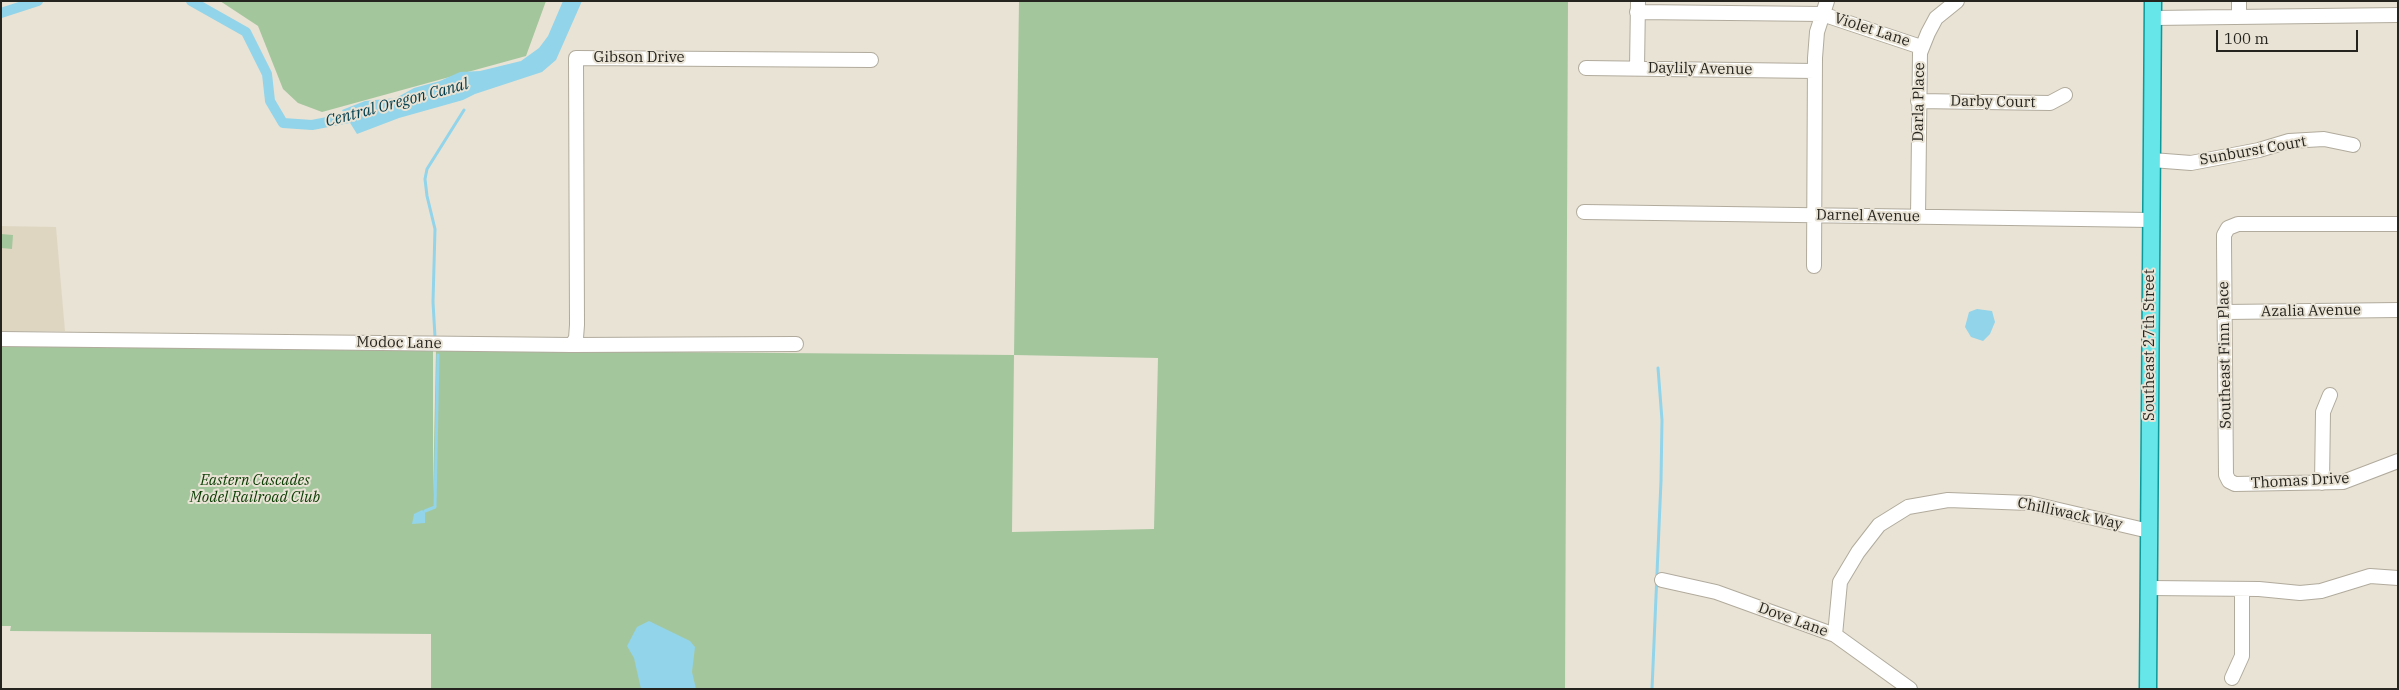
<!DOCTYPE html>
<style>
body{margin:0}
#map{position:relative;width:2399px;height:690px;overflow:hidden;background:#e9e3d5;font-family:"IBM Plex Serif",serif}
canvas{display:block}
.frame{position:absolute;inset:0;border:2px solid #26241e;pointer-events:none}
.scale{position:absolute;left:2216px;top:30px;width:142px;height:22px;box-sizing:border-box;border:2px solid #26241e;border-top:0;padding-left:6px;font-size:15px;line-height:18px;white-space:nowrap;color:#26241e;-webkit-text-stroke:4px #e9e3d5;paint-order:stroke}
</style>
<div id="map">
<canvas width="2399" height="690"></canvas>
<div class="frame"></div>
<div class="scale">100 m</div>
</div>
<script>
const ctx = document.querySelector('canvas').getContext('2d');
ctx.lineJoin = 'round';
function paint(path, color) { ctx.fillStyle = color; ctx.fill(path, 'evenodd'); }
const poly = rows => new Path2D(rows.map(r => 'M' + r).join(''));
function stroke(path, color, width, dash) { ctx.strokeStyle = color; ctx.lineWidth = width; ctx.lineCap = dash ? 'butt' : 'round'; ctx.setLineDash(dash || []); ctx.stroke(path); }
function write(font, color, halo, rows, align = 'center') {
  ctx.font = font + ' "IBM Plex Serif",serif'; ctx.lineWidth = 4; ctx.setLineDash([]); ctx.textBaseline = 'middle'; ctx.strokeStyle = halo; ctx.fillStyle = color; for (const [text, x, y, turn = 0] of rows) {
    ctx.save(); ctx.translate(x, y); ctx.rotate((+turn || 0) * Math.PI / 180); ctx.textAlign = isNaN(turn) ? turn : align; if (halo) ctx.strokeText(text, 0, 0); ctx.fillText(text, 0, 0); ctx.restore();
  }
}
paint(poly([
 [1,226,56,227,65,331,1,331]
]), '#dfd6c2');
paint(poly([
 [220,1,546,1,526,56,322,112,298,103,283,89,258,26],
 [1019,1,1568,1,1565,689,431,689,431,634,10,631,11,626,1,626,1,346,433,349,433,494,436,350,1014,355],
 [1014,355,1158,358,1154,529,1012,532],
 [1,234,13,235,12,249,1,248]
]), '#a4c69d');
paint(poly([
 [563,1,582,1,556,60,542,72,475,94,463,100,399,118,357,134,342,110,365,101,396,98,414,88,440,81,460,72,480,71,521,61,539,48,548,36],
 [1977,309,1992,311,1995,322,1990,334,1983,341,1971,337,1965,327,1969,312],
 [422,510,425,512,425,523,412,524,414,514],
 [649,621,690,641,695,647,692,672,696,689,641,689,634,658,627,646,637,627]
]), '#92d4e9');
stroke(poly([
 [435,337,433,302,435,229,427,196,425,179,427,169,464,110],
 [425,511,435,507,438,355],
 [1652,689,1661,481,1662,420,1658,368]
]), '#92d4e9', 3);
stroke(poly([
 [191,1,246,32,267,74,270,101,283,123,312,125,359,116],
 [1,13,38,1]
]), '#92d4e9', 10);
const minor = poly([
 [1637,12,1822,14,1921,47],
 [2239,16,2239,1],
 [2153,18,2398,15],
 [1586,68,1815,71],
 [1637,68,1638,1],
 [1918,101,2050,103,2065,95],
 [2152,160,2191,163,2259,150,2289,141,2324,139,2353,145],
 [1584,212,2151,220],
 [1918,217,1920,53,1928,33,1936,18,1957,1],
 [2398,224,2238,224,2228,228,2224,235,2224,243,2226,475,2229,481,2235,484,2343,482,2398,461],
 [1814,266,1815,58,1817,32,1827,1],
 [2225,312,2398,310],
 [1,339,572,345,796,344],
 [572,345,576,338,577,325,576,58,871,60],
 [2322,483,2323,412,2330,395],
 [1662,580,1716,592,1835,635,1910,689],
 [2149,588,2259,589,2300,593,2321,591,2370,576,2398,578],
 [1835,635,1840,582,1858,552,1879,525,1908,507,1948,500,2029,503,2149,531],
 [2232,678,2242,656,2242,589]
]);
const major = poly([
 [2148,689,2153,1]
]);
stroke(minor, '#b1ab9d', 16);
stroke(major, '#0d9899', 19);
stroke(minor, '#fff', 14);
stroke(major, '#66e6e9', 16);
write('15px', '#26241e', '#e9e3d5', [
 ["Violet Lane",1872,30,18],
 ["Gibson Drive",639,58],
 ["Daylily Avenue",1700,69,1],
 ["Darla Place",1919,102,-89],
 ["Darby Court",1993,102,1],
 ["Sunburst Court",2253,151,-10],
 ["Darnel Avenue",1868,216,1],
 ["Azalia Avenue",2311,311,-1],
 ["Modoc Lane",399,343,1],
 ["Southeast 27th Street",2150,345,-90],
 ["Southeast Finn Place",2225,355,-91],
 ["Thomas Drive",2300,481,-3],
 ["Chilliwack Way",2070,514,12],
 ["Dove Lane",1793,620,20]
]);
write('italic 15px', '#083b00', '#e9e3d5', [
 ["Eastern Cascades",255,481],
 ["Model Railroad Club",255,498]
]);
write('italic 16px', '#003d4c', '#e9e3d5', [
 ["Central Oregon Canal",397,103,-15]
]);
</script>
